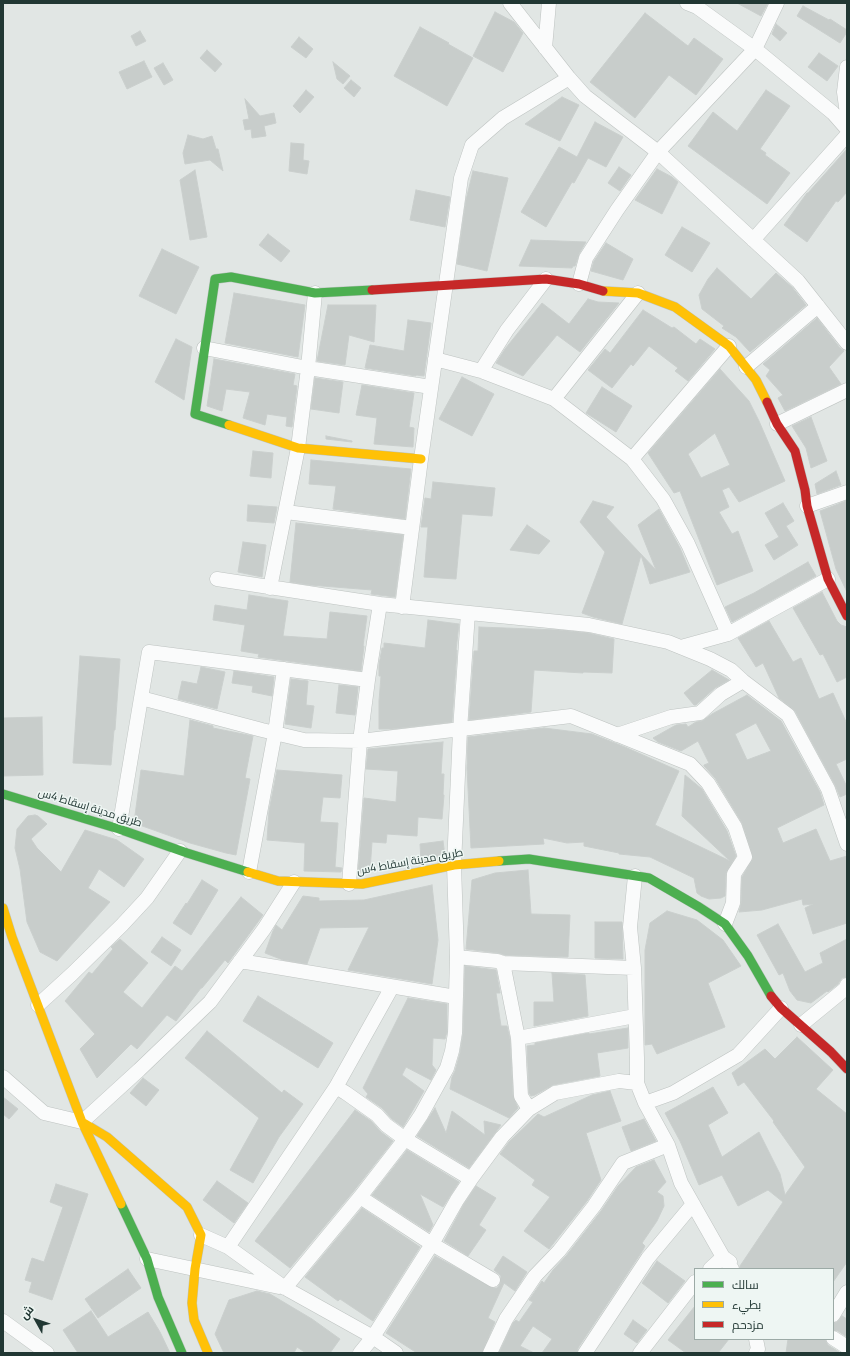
<!DOCTYPE html>
<meta charset="utf-8">
<style>
body{margin:0}
#map{position:relative;width:850px;height:1356px;overflow:hidden;background:#e1e6e4;font-family:Manrope,Cairo,sans-serif}
canvas{display:block}
.frame{position:absolute;inset:0;border:4px solid #213733;pointer-events:none}
.legend{position:absolute;left:694px;top:1268px;width:140px;height:72px;box-sizing:border-box;background:#eef6f3;border:1px solid #9caaa6;margin:0;padding:5px 7px;list-style:none;font-size:12px;color:#213733}
.legend li{display:flex;align-items:center;gap:8px;height:20px}
.legend b{width:20px;border:1px solid #9caaa6}
.north{position:absolute;left:16px;top:1300px;width:40px;height:40px;-webkit-text-stroke:3px #eef6f3;paint-order:stroke;rotate:310deg;font-size:11px;font-weight:700;line-height:16px;text-align:center;color:#213733}
.north::after{content:'';display:block;margin:auto;width:14px;height:18px;background:#213733;clip-path:polygon(50% 0,100% 100%,50% 72%,0 100%)}
</style>
<div id="map">
<canvas width="850" height="1356"></canvas>
<div class="frame"></div>
<ul class="legend">
<li><b style="height:5px;background:#4caf50"></b>سالك</li>
<li><b style="height:5px;background:#ffc107"></b>بطيء</li>
<li><b style="height:5px;background:#c62828"></b>مزدحم</li>
</ul>
<div class="north">ش</div>
</div>
<script>
const ctx = document.querySelector('canvas').getContext('2d');
ctx.lineJoin = 'round';
function paint(path, color) { ctx.fillStyle = color; ctx.fill(path, 'evenodd'); }
const poly = rows => new Path2D(rows.map(r => 'M' + r).join(''));
function stroke(path, color, width, dash) { ctx.strokeStyle = color; ctx.lineWidth = width; ctx.lineCap = dash ? 'butt' : 'round'; ctx.setLineDash(dash || []); ctx.stroke(path); }
function write(font, color, halo, rows, align = 'center') {
  ctx.font = font + ' Manrope,Cairo,sans-serif'; ctx.lineWidth = 3; ctx.setLineDash([]); ctx.textBaseline = 'middle'; ctx.strokeStyle = halo; ctx.fillStyle = color; for (const [text, x, y, turn = 0] of rows) {
    ctx.save(); ctx.translate(x, y); ctx.rotate((+turn || 0) * Math.PI / 180); ctx.textAlign = isNaN(turn) ? turn : align; if (halo) ctx.strokeText(text, 0, 0); ctx.fillText(text, 0, 0); ctx.restore();
  }
}
const building = poly([
 [737,3,768,3,761,16,737,3],
 [803,6,829,20,830,19,847,30,847,32,840,43,797,16,803,6],
 [495,12,514,22,523,33,503,72,473,56,495,12],
 [645,13,688,46,694,38,723,59,696,95,669,75,635,118,590,82,645,13],
 [776,24,787,33,780,41,772,34,776,24],
 [420,27,449,43,448,44,473,58,447,106,394,76,420,27],
 [140,31,146,41,136,46,131,36,140,31],
 [299,37,313,49,306,58,291,47,299,37],
 [207,50,222,64,215,72,200,58,207,50],
 [819,53,838,66,827,81,808,67,819,53],
 [144,61,152,77,127,89,119,72,144,61],
 [333,62,350,76,343,84,337,79,333,62],
 [163,63,173,80,164,85,154,68,163,63],
 [351,80,361,88,354,97,344,88,351,80],
 [306,90,314,97,300,113,293,106,306,90],
 [766,90,790,106,760,149,766,153,765,155,790,173,767,204,688,146,713,112,737,131,766,90],
 [562,97,579,105,560,141,525,124,562,97],
 [245,99,260,116,274,113,276,123,264,126,266,136,252,138,251,129,245,130,243,120,249,119,245,99],
 [595,122,623,137,606,167,588,158,574,183,572,182,546,227,521,212,559,147,577,157,595,122],
 [188,135,203,139,212,136,216,149,218,149,223,171,210,160,185,164,183,153,188,135],
 [291,143,304,144,303,160,309,161,307,174,289,171,291,143],
 [847,149,847,192,838,202,836,201,807,242,784,225,807,193,808,193,847,149],
 [619,167,631,175,620,191,608,183,619,167],
 [657,169,672,177,678,182,662,214,635,200,657,169],
 [195,170,207,237,190,240,180,180,195,170],
 [473,171,508,178,487,271,457,264,466,200,473,171],
 [416,190,450,197,445,227,410,220,416,190],
 [682,227,710,243,692,272,665,255,682,227],
 [268,234,290,251,281,262,259,245,268,234],
 [531,240,559,241,586,242,579,254,575,266,573,266,572,268,519,266,531,240],
 [606,243,633,259,623,280,591,271,594,261,606,243],
 [162,249,199,267,176,314,139,296,162,249],
 [717,268,751,299,776,273,792,287,806,305,750,352,736,337,722,328,724,326,702,309,699,295,708,279,717,268],
 [234,293,305,305,298,357,225,343,234,293],
 [588,299,598,302,619,303,580,352,557,335,523,376,496,363,505,349,542,303,569,324,588,299],
 [328,305,376,305,374,342,349,335,345,365,317,361,328,305],
 [643,310,672,328,674,327,696,344,700,339,715,349,688,381,675,371,678,368,649,346,633,366,631,364,612,388,588,370,605,349,610,353,643,310],
 [817,318,840,348,844,351,829,367,841,384,785,411,778,398,783,395,766,376,770,370,763,364,817,318],
 [408,320,431,323,424,376,416,375,416,376,365,368,370,345,404,351,408,320],
 [176,339,192,347,184,400,155,382,176,339],
 [214,359,295,374,293,385,297,386,292,427,286,426,287,417,267,414,265,425,243,418,250,392,226,389,222,411,207,406,214,359],
 [720,369,749,401,759,421,785,481,739,502,729,487,722,490,729,507,719,512,732,534,738,531,753,571,717,585,680,491,674,493,648,453,720,369],
 [715,433,730,465,701,478,688,454,715,433],
 [462,377,494,394,472,436,439,419,462,377],
 [315,378,343,382,339,413,311,409,315,378],
 [362,385,414,393,409,427,414,428,413,447,374,444,377,418,356,415,362,385],
 [602,387,632,406,616,432,586,413,602,387],
 [811,417,827,461,811,468,806,448,792,426,811,417],
 [326,436,352,441,352,442,326,439,326,436],
 [253,451,273,453,271,478,250,476,253,451],
 [311,460,411,469,405,519,333,509,336,486,309,484,311,460],
 [836,471,841,485,817,494,815,484,836,471],
 [433,482,495,488,492,516,462,514,456,579,424,577,428,527,421,527,425,498,431,499,433,482],
 [593,501,614,507,606,517,656,570,638,525,659,509,680,548,690,572,650,584,641,555,622,624,593,617,582,613,605,552,580,522,593,501],
 [846,501,847,505,847,592,836,569,820,511,846,501],
 [783,503,794,521,786,526,798,545,774,560,765,545,779,537,765,513,783,503],
 [248,505,277,507,274,523,247,521,248,505],
 [296,523,403,535,395,597,371,594,372,590,310,585,290,582,296,523],
 [527,525,550,541,539,554,510,550,527,525],
 [243,542,266,545,262,577,238,572,243,542],
 [808,562,816,576,732,622,725,607,754,593,808,562],
 [822,592,837,621,841,625,847,627,847,677,837,682,823,654,820,655,793,608,822,592],
 [249,595,288,601,283,636,327,639,330,612,367,616,363,646,364,646,361,671,258,657,259,654,241,651,245,625,213,620,215,605,247,610,249,595],
 [428,620,459,624,456,650,457,650,452,722,392,729,379,729,379,701,381,676,379,676,379,665,382,648,384,648,384,643,425,648,428,620],
 [769,621,793,662,801,658,819,699,833,693,847,724,847,759,836,764,847,787,847,794,840,797,835,785,795,711,779,698,763,663,756,667,738,638,769,621],
 [479,627,559,630,588,633,614,639,612,673,583,672,583,673,534,670,531,712,469,720,474,651,478,651,479,627],
 [80,656,120,659,115,730,114,730,111,765,73,763,80,656],
 [201,667,225,672,217,709,178,699,182,681,197,684,201,667],
 [712,670,729,680,715,688,696,705,694,705,684,693,712,670],
 [234,671,274,677,272,696,252,692,253,686,232,683,234,671],
 [291,679,308,681,306,705,314,706,311,728,285,724,291,679],
 [339,685,358,687,355,715,336,713,339,685],
 [747,695,781,721,820,792,824,805,777,828,783,843,816,829,830,861,847,856,847,923,813,934,805,908,813,904,803,905,802,899,762,910,739,912,741,904,742,877,753,858,742,823,715,778,704,766,704,765,709,763,698,741,681,751,658,742,653,738,676,725,686,724,688,727,696,722,702,721,712,714,747,695],
 [756,723,771,751,747,760,735,734,756,723],
 [42,717,43,775,3,776,3,718,42,717],
 [190,720,213,726,213,728,253,736,245,778,250,779,236,855,226,853,190,843,134,823,141,770,184,776,190,720],
 [544,728,592,734,625,747,679,771,655,825,730,861,682,816,685,775,702,789,727,831,736,856,726,873,725,896,721,898,709,899,701,896,697,893,694,878,650,857,619,854,619,853,584,846,584,842,567,843,543,838,544,844,471,848,467,768,468,737,544,728],
 [443,742,441,774,444,774,443,795,444,795,442,819,418,817,417,836,387,834,386,843,372,842,370,871,358,873,364,798,396,802,398,771,366,769,368,749,443,742],
 [277,770,342,775,340,798,323,797,320,822,338,823,335,867,342,868,341,872,304,871,305,843,267,840,269,811,277,770],
 [35,815,38,816,47,824,31,839,37,848,61,872,85,830,117,840,144,859,124,887,99,869,88,888,110,902,57,961,40,952,27,922,20,869,15,848,17,829,28,816,35,815],
 [443,841,445,856,421,861,420,844,443,841],
 [528,870,531,914,570,915,568,957,505,955,498,953,466,949,472,880,495,873,528,870],
 [202,880,218,890,191,935,173,923,186,903,187,904,202,880],
 [432,885,438,940,432,984,348,970,369,927,320,928,307,964,283,960,265,953,273,931,276,925,282,930,303,896,319,898,319,901,364,900,432,885],
 [241,897,263,915,228,963,225,960,202,988,201,988,176,1021,167,1015,137,1049,131,1044,97,1078,80,1049,95,1034,65,1001,89,972,92,974,113,949,111,947,120,939,148,963,123,992,142,1008,175,966,182,971,241,897],
 [667,911,697,920,723,940,741,966,708,983,725,1027,657,1054,652,1044,645,1045,645,950,650,923,667,911],
 [595,922,622,922,623,959,595,958,595,922],
 [778,924,805,972,823,963,820,953,847,939,847,977,842,978,838,984,828,992,827,991,811,1003,797,1000,790,991,783,973,779,975,757,935,778,924],
 [162,937,181,950,171,966,151,952,162,937],
 [465,966,496,970,500,992,500,993,496,993,501,1026,507,1026,510,1039,513,1096,518,1108,509,1118,450,1089,452,1077,455,1071,460,1053,463,1034,465,966],
 [552,973,585,975,588,1016,534,1026,534,1002,554,1002,552,973],
 [258,996,333,1043,318,1068,243,1021,258,996],
 [408,998,447,1004,447,1032,445,1039,433,1038,432,1065,436,1070,431,1080,406,1067,402,1075,424,1091,403,1127,392,1119,382,1108,366,1097,368,1094,363,1088,408,998],
 [628,1028,628,1048,597,1053,600,1076,553,1085,535,1095,531,1096,529,1093,527,1046,535,1045,535,1043,589,1033,589,1034,628,1028],
 [207,1031,282,1093,284,1090,303,1104,279,1137,253,1183,230,1170,259,1118,185,1058,207,1031],
 [797,1037,833,1070,816,1089,847,1114,847,1262,833,1282,833,1269,740,1269,740,1266,783,1202,768,1190,738,1206,722,1175,699,1185,680,1141,665,1113,713,1087,728,1113,708,1125,722,1157,759,1132,780,1174,785,1195,805,1167,773,1122,774,1121,744,1082,738,1086,732,1073,765,1049,775,1059,797,1037],
 [143,1078,159,1090,146,1106,130,1093,143,1078],
 [610,1091,621,1121,586,1133,601,1180,587,1201,549,1249,524,1231,550,1197,532,1185,535,1180,500,1154,509,1142,538,1114,544,1117,592,1095,610,1091],
 [3,1097,18,1109,9,1119,3,1114,3,1097],
 [435,1108,446,1133,452,1111,485,1135,484,1121,501,1125,469,1168,417,1136,435,1108],
 [355,1110,371,1121,381,1132,393,1141,353,1192,290,1268,255,1241,355,1110],
 [644,1119,656,1141,631,1151,622,1127,644,1119],
 [407,1150,459,1182,443,1207,420,1194,433,1225,429,1232,372,1195,407,1150],
 [654,1160,666,1182,657,1192,663,1196,664,1206,657,1221,642,1243,645,1246,643,1250,578,1348,577,1353,542,1353,552,1339,533,1326,520,1346,534,1353,499,1353,513,1323,516,1320,519,1322,533,1302,529,1300,542,1281,544,1283,553,1270,566,1256,601,1211,618,1186,636,1167,654,1160],
 [217,1181,248,1203,234,1223,203,1200,217,1181],
 [56,1184,88,1194,52,1300,29,1292,32,1282,25,1280,32,1258,44,1262,63,1207,50,1202,56,1184],
 [476,1186,496,1198,479,1225,486,1230,468,1256,444,1241,464,1204,476,1186],
 [362,1208,420,1247,373,1321,340,1299,338,1301,305,1277,362,1208],
 [435,1256,493,1288,497,1288,500,1284,501,1276,494,1270,503,1256,527,1272,515,1291,504,1283,488,1318,495,1322,482,1353,417,1353,386,1333,435,1256],
 [657,1261,685,1281,668,1303,642,1283,657,1261],
 [128,1269,141,1288,98,1318,85,1299,128,1269],
 [257,1291,270,1294,312,1319,340,1339,330,1353,306,1353,297,1347,294,1353,224,1353,215,1334,229,1300,257,1291],
 [695,1306,695,1339,729,1339,718,1353,686,1353,668,1340,695,1306],
 [91,1311,108,1337,148,1312,160,1332,170,1353,78,1353,63,1330,91,1311],
 [842,1316,847,1319,847,1337,838,1331,833,1330,833,1323,837,1322,842,1316],
 [633,1320,647,1330,637,1343,624,1334,633,1320],
 [788,1339,825,1339,828,1345,839,1352,838,1353,786,1353,788,1339]
]);
paint(building, '#c8cdcb');
stroke(building, '#cacfcd', 1);
const street = poly([
 [510,3,569,78,585,96,658,152,798,281,847,343],
 [687,3,697,7,755,49,833,113,847,129],
 [545,48,549,3],
 [847,67,844,92,847,114],
 [753,240,847,135],
 [579,284,586,258,617,210,658,152,755,49,777,3],
 [204,348,308,368,431,387],
 [435,359,481,371,554,399,632,459,663,499,688,544,728,634],
 [746,367,818,306],
 [481,371,507,330,546,279],
 [554,399,638,293],
 [777,424,847,390],
 [632,459,729,346],
 [807,506,847,492],
 [286,512,412,528],
 [217,579,380,604,589,625,668,642,710,659,731,670,743,681,788,715,828,789,847,844],
 [270,588,298,448,308,368,315,293],
 [402,607,421,459,461,178,472,145,503,118,569,78],
 [681,647,728,634,828,579],
 [141,698,149,652,368,680],
 [617,735,671,717,700,713,721,694,743,681],
 [119,829,141,698,262,730,304,740,360,741,571,716,690,764,708,783,735,827,745,857,734,874,733,903,725,924],
 [249,872,275,733,284,669],
 [635,876,630,927,634,968,637,1058,637,1083,645,1103,668,1145,681,1183,723,1257,732,1269],
 [349,884,360,741,368,680,380,604],
 [457,957,497,961,503,963,634,968],
 [240,961,456,997],
 [503,963,518,1038,521,1096,529,1109],
 [38,1005,72,974,122,925,147,898,180,851],
 [801,1025,845,989,847,985],
 [518,1038,635,1016],
 [3,1077,44,1113,82,1122,139,1070,210,1002,264,929,294,882],
 [336,1087,346,1093,377,1115,386,1125,405,1139,471,1179],
 [645,1103,673,1093,738,1055,781,1008],
 [360,1197,432,1244,493,1280],
 [201,1235,228,1247,285,1288,373,1337,396,1353],
 [228,1247,336,1087,392,987],
 [147,1259,279,1287],
 [710,1269,723,1257,730,1262],
 [285,1288,360,1197,405,1139,421,1115,447,1068,452,1051,455,1033,457,957,454,865,460,730,468,613],
 [833,1315,847,1292],
 [3,1321,47,1353],
 [833,1338,847,1347],
 [360,1353,373,1337,432,1244,457,1200,471,1179,502,1137,529,1109,555,1093,619,1081,637,1083],
 [490,1353,506,1319,535,1276,559,1251,594,1206,623,1163,668,1145],
 [585,1353,648,1258,693,1204],
 [640,1353,695,1282],
 [756,1353,758,1349,756,1339]
]);
const fast = poly([
 [229,425,195,414,215,279,231,277,315,293,372,290],
 [3,794,119,829,187,853,248,872],
 [499,861,529,859,649,878,699,907,725,924,748,956,771,996],
 [121,1204,147,1259,158,1297,182,1353]
]);
const slow = poly([
 [603,291,638,293,675,307,729,346,756,380,767,402],
 [229,425,298,448,421,459],
 [248,872,278,881,362,884,454,865,499,861],
 [3,908,12,937,82,1122,121,1204],
 [82,1122,107,1137,187,1207,201,1235,195,1269,192,1303,194,1320,208,1353]
]);
const jam = poly([
 [372,290,546,279,579,284,603,291],
 [767,402,777,424,795,451,805,490,807,506,828,579,847,616],
 [771,996,781,1008,831,1052,847,1069]
]);
stroke(street, '#bec3c1', 15);
stroke(fast, '#bdc4c1', 10);
stroke(slow, '#bdc4c1', 10);
stroke(jam, '#bdc4c1', 10);
stroke(street, '#fafbfb', 14);
stroke(fast, '#4caf50', 9);
stroke(slow, '#ffc107', 9);
stroke(jam, '#c62828', 9);
write('11px', '#213733', '#eef6f3', [
 ["طريق مدينة إسقاط 4س",90,808,17],
 ["طريق مدينة إسقاط 4س",410,862,-10]
]);
</script>
